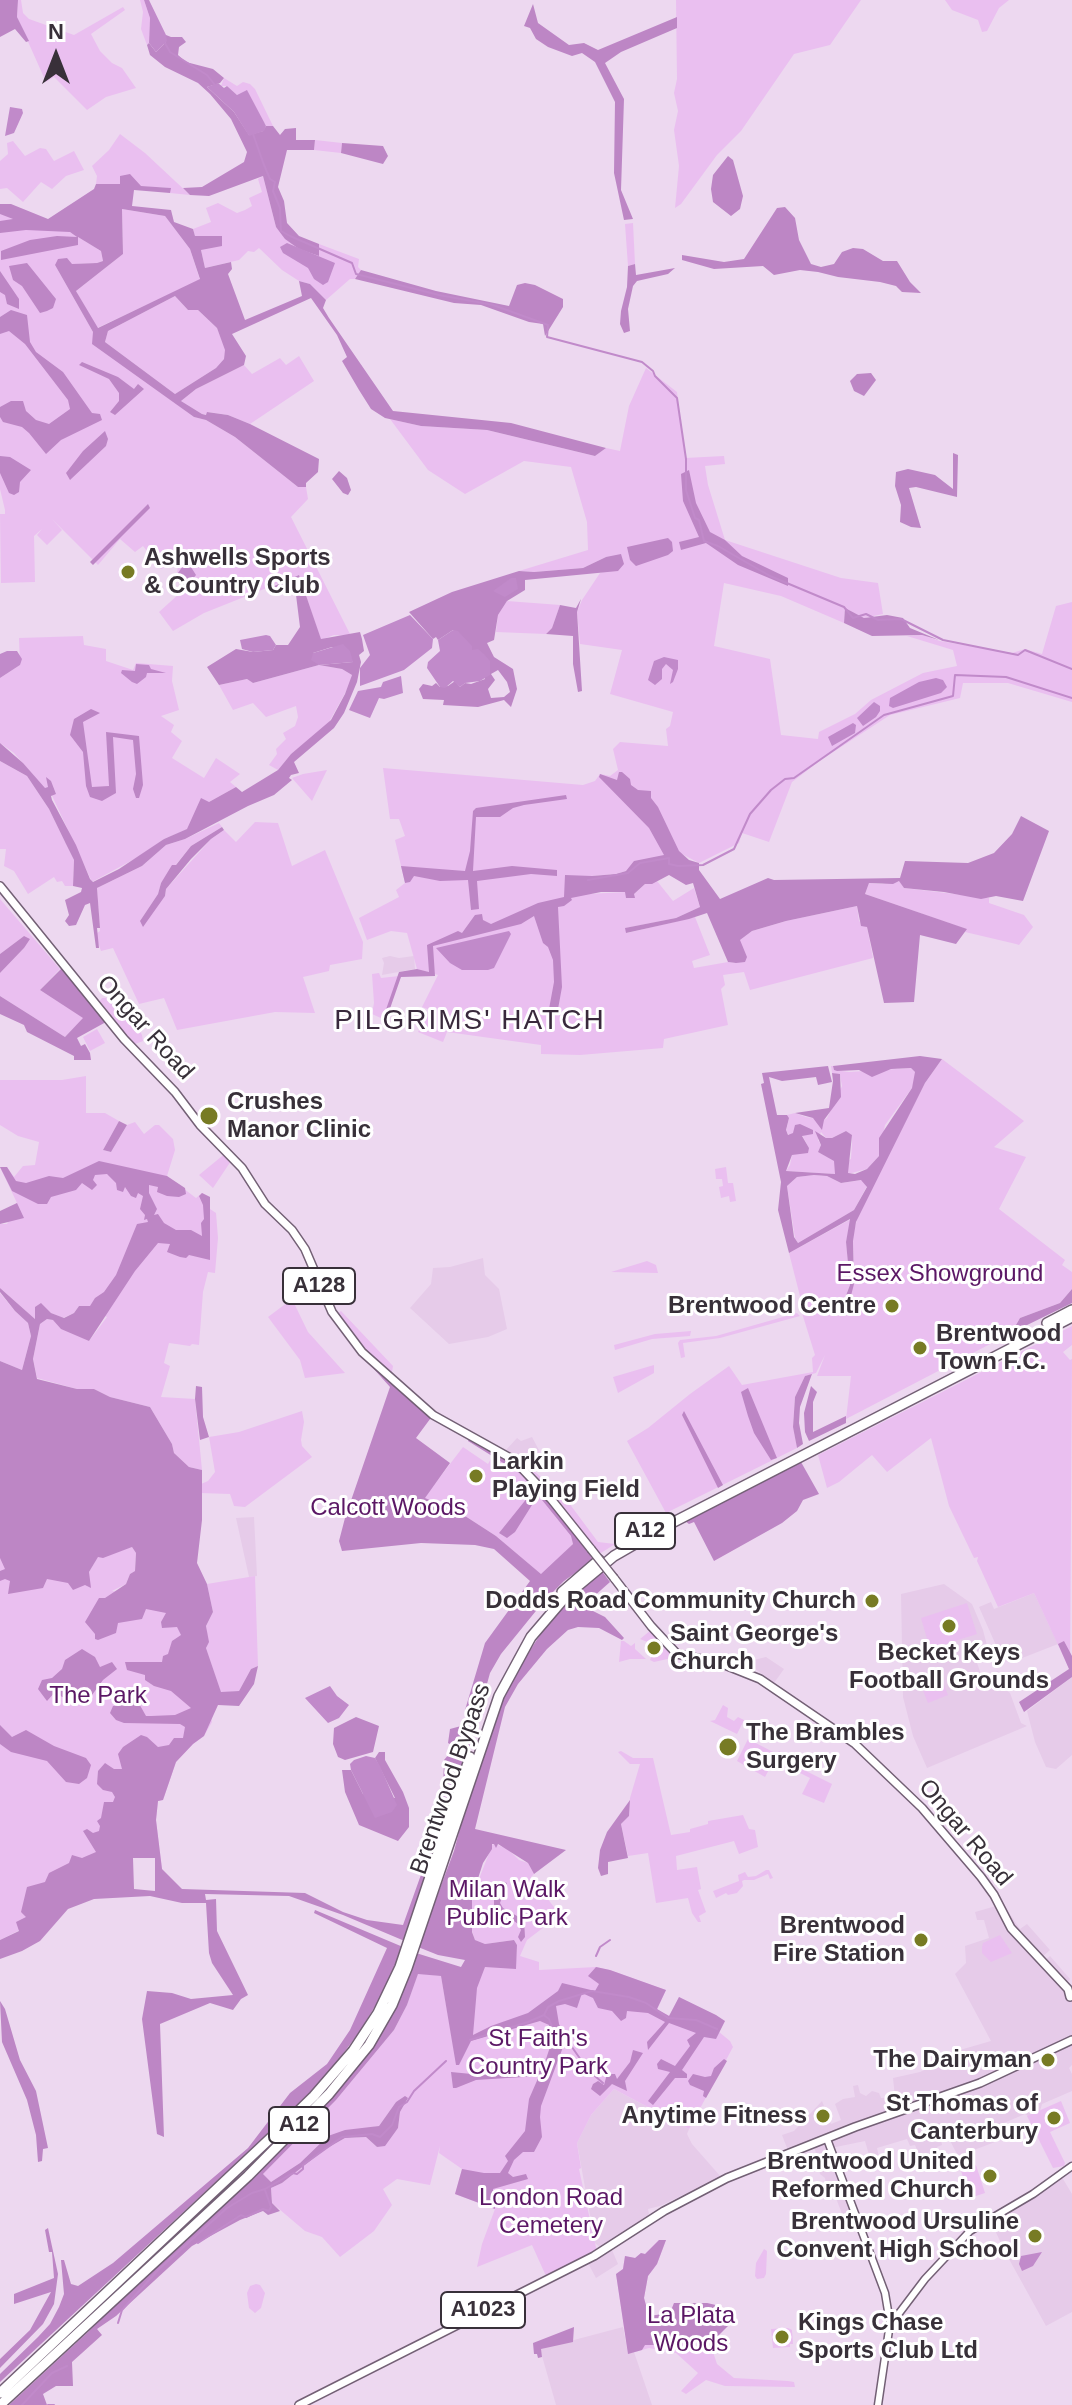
<!DOCTYPE html>
<style>
body{margin:0}
#map{position:relative;width:1072px;height:2405px;overflow:hidden;background:#edd8f0;font-family:Arial,sans-serif}
canvas{display:block}
.north{position:absolute;left:16px;top:16px;width:80px;height:80px;-webkit-text-stroke:6px #fff;paint-order:stroke;rotate:0deg;font-size:22px;font-weight:700;line-height:32px;text-align:center;color:#383039}
.north::after{content:'';display:block;margin:auto;width:28px;height:36px;background:#383039;clip-path:polygon(50% 0,100% 100%,50% 72%,0 100%)}
</style>
<div id="map">
<canvas width="1072" height="2405"></canvas>
<div class="north">N</div>
</div>
<script>
const ctx = document.querySelector('canvas').getContext('2d');
ctx.lineJoin = 'round';
function paint(path, color) { ctx.fillStyle = color; ctx.fill(path, 'evenodd'); }
const poly = rows => new Path2D(rows.map(r => 'M' + r).join(''));
function stroke(path, color, width, dash) { ctx.strokeStyle = color; ctx.lineWidth = width; ctx.lineCap = dash ? 'butt' : 'round'; ctx.setLineDash(dash || []); ctx.stroke(path); }
function write(font, color, halo, rows, align = 'center') {
  ctx.font = font + ' Arial,sans-serif'; ctx.lineWidth = 6; ctx.setLineDash([]); ctx.textBaseline = 'middle'; ctx.strokeStyle = halo; ctx.fillStyle = color; for (const [text, x, y, turn = 0] of rows) {
    ctx.save(); ctx.translate(x, y); ctx.rotate((+turn || 0) * Math.PI / 180); ctx.textAlign = isNaN(turn) ? turn : align; if (halo) ctx.strokeText(text, 0, 0); ctx.fillText(text, 0, 0); ctx.restore();
  }
}
paint(poly([
 [390,956,399,958,414,956,415,969,382,975,384,963,382,958],
 [483,1258,485,1275,499,1289,507,1329,488,1337,449,1344,410,1308,431,1284,433,1268,450,1267],
 [532,1437,540,1452,526,1464,506,1450,517,1438,521,1441],
 [254,1517,257,1576,249,1577,236,1518],
 [944,1584,972,1604,983,1630,990,1657,977,1663,982,1677,998,1671,1003,1681,1001,1690,1006,1690,1010,1693,1021,1723,1027,1726,927,1768,913,1736,903,1697,901,1594],
 [1034,1593,1058,1644,1012,1662,1003,1661,979,1607,991,1602,994,1609],
 [766,1657,784,1669,774,1683,746,1662],
 [1072,1677,1072,1755,1056,1769,1046,1767,1035,1742,1027,1711],
 [1003,1904,1020,1929,1027,1924,1050,1950,1041,1958,1044,1961,1050,1956,1070,1979,1066,1984,1072,1991,1072,2065,1069,2068,1072,2074,1072,2091,1042,2104,1040,2111,1028,2116,1025,2114,1004,2123,1003,2139,958,2156,943,2127,939,2129,942,2145,937,2147,941,2156,932,2160,928,2160,926,2154,920,2157,915,2145,910,2146,907,2139,877,2148,879,2157,871,2162,865,2141,831,2148,858,2221,846,2224,832,2188,829,2183,826,2184,825,2178,820,2174,814,2144,789,2153,782,2135,794,2131,822,2101,831,2124,841,2120,835,2104,843,2099,855,2097,853,2086,858,2085,860,2093,866,2096,872,2091,879,2093,881,2098,895,2097,893,2078,920,2072,942,2062,953,2052,991,2041,955,1974,966,1963,965,1946,989,1938,984,1920,977,1920,975,1912],
 [614,2089,689,2129,687,2134,692,2144,721,2177,660,2206,648,2209,649,2214,628,2231,601,2248,595,2243,577,2143,591,2115],
 [1060,2174,1072,2194,1072,2312,1046,2326,1004,2250,990,2219],
 [612,2250,618,2264,596,2278,588,2263],
 [623,2327,628,2353,634,2352,652,2405,556,2405,540,2349]
]), '#e6cbe9');
paint(poly([
 [18,0,21,0,23,13,29,19,74,35,123,7,125,10,91,34,100,51,112,63,122,68,136,88,106,97,87,110,54,77,46,82,17,17],
 [140,0,144,0,150,18,149,43,147,45,141,29,143,12],
 [676,0,861,0,830,45,794,54,741,131,717,155,681,204,675,208,679,166,674,130,678,111,674,93,677,79],
 [945,0,1009,0,999,8,987,31,982,32,978,20,952,10],
 [224,78,237,86,243,82,250,84,255,89,273,126,266,126,247,91,237,95,227,86,221,86],
 [120,134,145,153,190,195,170,193,170,188,96,184,97,176,92,166,109,150],
 [315,140,342,143,341,153,314,150],
 [13,141,25,156,40,148,46,149,54,161,74,151,84,170,66,176,52,189,41,182,23,202,7,188,0,189,0,161,8,154,7,143],
 [263,176,276,227,319,255,319,244,359,259,358,267,361,270,355,279,350,279,326,300,310,284,299,281,282,270,259,248,254,252,248,251,239,260,205,268,201,250,222,236,195,236,193,229,211,222,206,208,218,203,237,213,245,210,252,206,249,198,262,192,258,179],
 [0,209,57,224,101,251,103,261,97,263,55,265,93,332,140,377,194,417,206,420,235,437,298,487,306,487,308,499,291,517,351,636,334,635,321,640,299,575,204,613,173,631,159,612,190,584,189,564,177,573,178,565,175,562,161,569,143,546,135,552,120,539,98,565,52,519,62,530,47,545,37,535,42,529,34,536,35,582,1,583,0,514,5,514,5,510,0,489],
 [122,209,165,216,190,249,200,280,97,328,76,291,123,254],
 [633,223,635,264,628,266,625,224],
 [175,296,188,310,198,310,217,328,226,350,224,359,216,368,175,394,105,342,108,331],
 [299,356,314,381,250,424,228,415,208,412,207,415,202,414,181,401,196,389,244,365,252,374,280,358,286,365],
 [646,368,677,392,685,458,724,456,725,464,705,466,708,485,725,540,841,578,878,583,883,614,864,618,845,609,844,623,781,596,724,583,714,646,770,659,781,735,818,739,819,732,855,714,871,700,923,673,957,666,953,650,907,636,922,635,940,641,993,650,1012,653,1025,649,1042,654,1056,606,1072,602,1072,702,1008,683,963,683,960,698,890,715,821,760,792,782,769,842,742,833,739,843,699,863,682,854,616,874,592,876,587,894,626,892,634,894,645,884,657,881,673,901,694,888,700,907,676,918,626,928,627,933,695,917,710,955,692,961,694,968,728,962,736,963,740,940,752,931,786,921,857,906,859,921,867,927,873,958,750,990,744,972,723,975,725,985,721,989,728,1025,664,1039,663,1048,580,1055,541,1054,541,1045,447,1032,443,1042,418,1032,430,1010,422,1007,438,975,417,969,407,933,391,931,367,940,359,918,399,897,396,890,405,883,395,840,405,836,399,819,390,819,383,768,583,785,595,781,600,774,610,776,618,770,613,749,620,742,668,746,666,729,670,726,673,712,610,694,622,650,580,644,577,612,582,600,600,573,608,570,606,557,583,568,534,572,519,571,588,550,587,522,571,467,524,461,465,494,428,470,390,419,421,426,487,430,595,456,606,448,620,451,629,406],
 [507,601,560,605,552,628,546,634,496,632,498,615],
 [83,636,84,645,106,649,106,661,133,670,136,663,173,666,172,681,179,710,161,716,174,725,171,732,182,741,172,758,204,778,216,758,240,774,230,782,236,787,209,802,188,829,164,839,140,856,92,882,48,787,45,789,14,753,0,743,0,678,20,665,19,638],
 [319,665,342,669,352,675,349,686,328,724,291,754,278,770,269,765,277,754,276,749,286,739,283,733,295,726,298,717,296,706,266,717,253,703,233,710,219,685,247,679,253,683],
 [0,761,27,776,49,809,74,860,73,886,65,886,62,881,57,882,54,877,28,894,14,871,4,866,6,849,0,849],
 [327,770,312,801,292,778,303,774],
 [255,822,278,823,292,866,325,850,363,942,362,959,330,965,329,971,303,977,315,1013,275,1012,177,1030,164,998,139,1004,113,948,101,951,97,940,97,933,100,931,97,888,142,866,166,845,185,839,219,823,222,827,191,846,161,883,158,894,140,921,165,896,166,889,211,839,224,830,236,842],
 [900,881,904,888,989,898,989,903,1024,915,1033,927,1019,945,1016,944,965,932,966,929,865,894,869,883,882,884],
 [0,899,60,969,40,990,84,1018,65,1037,0,996,0,973,24,948,24,936,0,954],
 [379,973,381,978,399,976,383,1019,372,1014,374,1003,372,974],
 [116,986,142,1035,143,1041,130,1046,96,1006,102,998,113,998,111,989],
 [97,1029,105,1043,90,1051,83,1037],
 [942,1059,1024,1121,994,1147,1026,1157,999,1209,1065,1260,1062,1265,1072,1272,1072,1289,1060,1303,1020,1318,1016,1325,1019,1329,846,1419,851,1376,817,1376,825,1355,816,1373,805,1376,795,1397,793,1426,797,1448,666,1513,627,1441,648,1428,690,1394,729,1366,742,1385,813,1372,812,1358,815,1355,802,1313,802,1304,789,1253,851,1219,846,1242,850,1285,840,1310,854,1284,853,1235,859,1212,925,1083],
 [831,1066,833,1066,834,1070,849,1072,911,1068,915,1072,915,1079,912,1088,885,1125,879,1156,867,1169,848,1174,847,1161,851,1159,852,1143,852,1135,846,1131,832,1138,826,1138,821,1132,818,1140,821,1145,818,1152,835,1161,835,1174,786,1171,790,1165,792,1155,809,1148,802,1135,789,1135,786,1131,789,1118,787,1115,795,1113,806,1117,824,1120,827,1118,842,1086,840,1075,832,1073],
 [86,1076,86,1113,105,1113,119,1121,103,1150,111,1152,127,1125,135,1122,144,1134,155,1125,159,1125,173,1139,175,1150,167,1176,196,1198,202,1193,210,1197,210,1209,216,1213,218,1238,215,1273,208,1272,203,1292,199,1345,192,1344,190,1346,169,1343,164,1363,170,1366,161,1397,195,1399,202,1470,189,1467,174,1453,172,1444,150,1407,110,1397,94,1389,77,1389,37,1378,33,1359,40,1324,47,1319,54,1320,89,1341,107,1317,79,1306,74,1313,63,1318,51,1313,37,1312,36,1320,0,1288,0,1224,7,1224,17,1203,0,1167,7,1167,14,1177,23,1166,35,1165,39,1142,18,1136,0,1125,0,1080,62,1080],
 [227,1152,233,1158,213,1188,199,1175],
 [726,1167,728,1183,733,1183,736,1201,730,1202,729,1196,721,1198,719,1187,723,1186,722,1179,716,1179,715,1169],
 [814,1175,827,1176,841,1183,862,1180,867,1186,854,1210,798,1243,795,1238,787,1186,797,1177],
 [647,1261,656,1265,658,1273,611,1272],
 [0,1293,15,1311,28,1323,31,1336,22,1370,0,1361],
 [292,1299,308,1332,345,1373,305,1378,300,1360,268,1317],
 [341,1311,393,1366,392,1372,388,1373,364,1350,337,1314],
 [797,1313,800,1316,720,1338,683,1343,685,1357,681,1358,678,1343,680,1340,716,1336],
 [1072,1326,1072,1345,1063,1352,1070,1360,1072,1359,1070,1671,1034,1593,998,1607,977,1561,978,1557,974,1558,949,1506,931,1438,887,1472,872,1455,839,1482,827,1488,818,1455],
 [691,1331,690,1336,652,1339,615,1350,614,1345,655,1334],
 [654,1365,654,1373,618,1393,613,1377],
 [302,1411,304,1422,301,1440,302,1446,312,1457,245,1507,234,1506,230,1494,200,1493,201,1484,208,1481,215,1472,209,1437,239,1432],
 [463,1447,488,1464,493,1455,521,1474,571,1536,573,1544,542,1575,496,1536,462,1514,424,1498],
 [530,1468,563,1495,598,1542,615,1544,601,1553,593,1547],
 [0,1531,89,1572,98,1556,132,1547,136,1553,135,1571,130,1574,126,1584,112,1591,190,1603,212,1722,204,1736,193,1744,176,1762,163,1800,158,1801,156,1820,162,1869,156,1891,155,1858,133,1858,96,1892,0,1940],
 [255,1576,258,1666,251,1669,239,1691,221,1693,206,1648,208,1642,206,1626,213,1612,207,1584],
 [967,1603,977,1634,930,1649,921,1618],
 [651,1630,670,1653,672,1658,654,1662,650,1660,652,1655,659,1656,662,1648,640,1639],
 [621,1641,624,1641,631,1646,635,1643,635,1649,646,1659,630,1659,619,1662],
 [942,1680,948,1695,928,1703,922,1688],
 [723,1705,728,1708,727,1717,734,1721,738,1717,744,1720,737,1734,710,1721,715,1720],
 [748,1739,777,1754,779,1751,799,1762,792,1775,772,1764,765,1777,737,1761],
 [621,1751,633,1758,653,1758,671,1835,690,1832,690,1829,708,1824,708,1821,743,1815,749,1829,755,1830,758,1847,739,1854,734,1841,676,1856,677,1870,697,1867,701,1889,698,1890,706,1912,699,1916,701,1922,698,1922,692,1913,688,1898,656,1903,648,1853,628,1856,621,1824,629,1816,630,1798,640,1764,630,1764,618,1752],
 [798,1767,832,1784,824,1803,802,1794,810,1778,798,1772,794,1775],
 [493,1843,508,1849,519,1860,528,1863,534,1874,531,1877,560,1915,527,1940,520,1956,539,1962,539,1970,596,1967,610,1970,666,1990,657,2010,670,2016,679,1997,725,2021,719,2032,730,2041,733,2047,689,2129,614,2089,591,2115,577,2143,581,2168,579,2169,597,2252,546,2276,532,2245,477,2267,482,2244,495,2209,455,2194,462,2169,439,2153,440,2146,430,2185,397,2179,383,2189,392,2205,374,2231,340,2257,322,2237,305,2231,272,2203,271,2188,282,2183,324,2150,345,2138,366,2137,377,2147,398,2128,400,2112,408,2098,396,2102,379,2126,328,2136,300,2163,271,2182,263,2174,336,2100,394,2030,407,2005,418,1973,441,1976,455,2055,468,1965,516,1958,517,1945,514,1940,485,1944,475,1940,472,1931,472,1897],
 [766,1870,769,1870,773,1878,770,1879,768,1874,754,1880,744,1880,742,1881,743,1886,737,1893,728,1895,726,1893,716,1898,713,1891,739,1881,738,1875,745,1872,748,1877,756,1876],
 [1000,1935,1012,1953,991,1962,982,1953,982,1947,983,1943],
 [1061,2101,1070,2123,1050,2132,1065,2163,1064,2166,1053,2168,1027,2116],
 [976,2165,985,2193,970,2198,961,2171],
 [659,2240,666,2240,657,2264,648,2276,644,2298,649,2316,670,2313,674,2303,707,2303,720,2306,721,2310,733,2309,730,2317,731,2323,721,2330,713,2342,713,2352,717,2364,734,2378,788,2381,794,2382,795,2387,725,2386,706,2380,686,2394,681,2391,698,2373,676,2353,649,2348,628,2354,616,2274,623,2269,625,2256,636,2258,641,2253,645,2254],
 [764,2249,767,2251,766,2274,764,2278,757,2279,755,2276,756,2263],
 [256,2284,260,2285,265,2293,261,2308,255,2313,249,2308,247,2293,250,2286],
 [788,2328,792,2330,793,2344,790,2344,790,2347,773,2348,771,2329]
]), '#eabff0');
paint(poly([
 [0,0,18,0,17,17,29,41,26,42,15,29,0,37],
 [533,4,538,23,569,45,584,43,598,50,677,17,677,28,621,52,605,63,624,99,621,190,633,219,624,220,614,173,615,102,595,62,582,53,572,56,548,47,536,39,530,28,524,26],
 [166,35,171,37,182,37,186,42,179,47,178,55,186,62,213,69,224,78,220,83,207,87,234,112,249,135,263,131,266,126,273,126,280,135,285,129,296,128,296,140,315,140,314,150,287,150,278,187,284,201,287,223,299,236,319,244,319,256,299,249,285,239,276,227,263,176,209,196,190,195,183,188,202,187,244,162,247,152,231,119,210,94,198,83,165,67,150,55,147,45,149,43,156,52,166,42],
 [342,143,383,146,388,156,383,164,341,153],
 [728,156,733,160,743,196,740,209,731,216,713,202,711,189,713,175],
 [130,174,141,186,171,188,170,193,134,190,132,206,171,210,174,222,193,229,195,236,222,236,222,246,201,250,205,268,231,262,232,269,228,274,245,320,302,296,299,281,310,284,326,300,323,308,329,318,393,411,511,423,606,448,595,456,487,430,421,426,385,418,371,409,359,390,342,361,347,357,337,335,311,298,232,334,246,356,244,365,196,389,181,401,202,414,206,415,207,412,228,415,250,424,319,459,318,472,306,483,306,487,298,487,235,437,206,420,194,417,92,344,93,332,55,265,58,259,67,258,72,264,97,263,103,261,101,251,78,237,78,245,1,260,1,251,30,240,57,236,77,237,70,232,26,230,0,233,0,221,13,219,0,214,0,204,11,204,48,219,94,189,96,184,120,184,120,176],
 [122,209,165,216,190,249,200,279,98,328,76,291,123,254],
 [175,296,188,310,198,310,217,328,225,350,224,359,216,368,175,394,105,342,108,331],
 [785,207,795,218,799,240,811,264,821,267,834,264,842,252,853,248,863,249,883,261,897,261,910,282,921,293,902,292,896,286,880,282,838,277,818,272,800,270,774,275,763,266,714,269,682,260,682,255,724,262,744,259,777,208],
 [27,263,56,299,53,308,47,311,40,313,22,286,13,280,9,266],
 [635,264,636,275,675,268,668,274,637,281,633,286,628,309,630,331,624,333,620,324,621,311,627,287,628,266],
 [361,270,436,291,509,306,517,285,525,283,535,285,563,299,563,307,545,336,543,324,529,322,481,305,454,303,355,279],
 [0,271,19,299,19,309,7,304,5,295,0,292],
 [11,310,27,315,30,342,36,352,63,372,92,413,100,414,102,420,61,440,46,454,29,433,22,427,3,422,0,417,0,407,11,401,23,401,26,411,36,420,49,424,70,409,68,400,25,344,9,331,0,334,0,317],
 [82,362,118,377,134,389,138,384,144,389,115,415,110,412,119,401,119,393,109,379,79,365],
 [871,373,876,380,864,396,854,391,850,381,857,374],
 [105,431,108,439,106,446,70,480,66,473,83,451],
 [953,453,958,455,957,497,916,487,909,488,921,528,911,527,900,522,901,505,895,486,896,472,908,469,935,475,953,489],
 [0,456,10,457,31,470,20,482,19,492,14,495,9,493,0,473],
 [689,470,696,503,710,532,725,540,742,556,788,578,788,586,738,565,706,543,681,550,679,542,699,537,683,501,681,474],
 [339,471,347,478,351,490,348,495,343,493,332,479],
 [148,504,150,508,93,565,90,562],
 [668,538,672,542,673,551,668,555,636,566,630,560,627,547],
 [621,554,624,564,618,571,525,580,525,590,507,601,498,615,494,640,487,643,494,657,513,669,517,689,511,707,504,700,478,707,443,705,444,700,423,699,419,689,423,684,432,686,436,683,440,687,448,686,455,681,460,687,465,683,471,684,485,679,473,651,453,630,438,640,436,637,433,639,409,612,452,592,519,571,534,572,583,568,606,557],
 [498,670,507,682,510,692,504,697,491,698,488,689,495,680,491,674],
 [299,575,321,639,360,632,362,639,364,651,359,655,361,662,357,682,344,713,334,728,294,762,299,773,291,775,289,778,292,780,274,795,248,806,185,839,166,845,142,866,97,888,100,928,97,928,99,948,96,948,90,903,85,905,76,925,69,926,65,921,69,915,65,900,81,892,82,888,73,886,74,860,66,844,49,809,27,776,0,761,0,743,23,763,45,788,48,787,46,777,51,781,56,794,51,796,52,800,76,845,90,879,93,882,119,869,164,839,187,829,201,798,209,802,236,787,242,792,278,770,291,754,331,720,345,694,352,675,342,669,319,665,253,683,247,679,219,685,207,667,236,649,253,652,273,650,276,645,288,645,300,627,295,587,288,585,273,589,272,587],
 [332,647,336,647,353,662,319,665,313,653],
 [581,599,577,612,582,691,578,692,573,664,573,636,546,634,552,628,560,605,576,608],
 [845,608,864,618,887,615,903,618,910,628,939,640,922,635,872,636,844,623],
 [91,709,100,713,83,722,92,787,109,786,106,732,139,736,143,785,139,798,136,798,133,789,136,774,133,740,113,737,116,793,102,801,90,797,86,786,83,752,70,735,74,719],
 [619,772,622,772,630,779,631,785,638,790,651,791,651,798,658,807,679,851,689,860,699,863,699,870,720,899,768,878,774,880,900,878,905,861,968,863,994,853,1012,834,1021,816,1049,831,1023,901,996,896,981,899,944,892,904,888,899,881,893,884,869,883,865,894,967,929,956,944,920,935,914,1002,884,1003,867,927,861,926,857,906,786,921,752,931,740,940,747,957,745,962,736,963,728,962,707,913,689,919,626,933,625,928,676,918,700,907,693,883,686,885,669,875,652,884,645,884,634,894,635,898,626,898,625,892,601,892,571,898,572,900,564,906,558,907,562,987,558,1009,549,1009,554,982,553,960,548,947,543,943,534,916,521,924,433,946,435,976,401,977,386,1020,382,1021,399,972,417,969,429,972,427,945,458,931,462,933,475,915,482,914,483,920,491,924,538,903,564,897,565,875,592,876,616,874,626,871,634,861,664,855,649,828,599,777,600,774,617,780],
 [566,795,567,799,524,805,513,808,500,817,476,817,473,871,512,866,557,870,557,876,531,874,477,881,479,909,471,910,468,880,440,881,414,876,410,882,405,883,401,866,465,871,470,851,473,811,476,808],
 [222,827,224,830,211,839,191,859,166,889,165,896,143,927,140,921,158,894,161,883,172,865,176,865,191,846],
 [24,936,30,939,24,948,0,973,0,954],
 [64,966,106,1022,77,1038,81,1046,85,1044,90,1053,91,1060,74,1060,74,1056,27,1032,24,1025,0,1014,0,996,65,1037,83,1018,40,990],
 [920,1056,942,1059,925,1083,856,1222,853,1241,854,1284,846,1315,840,1311,850,1285,846,1242,850,1219,789,1253,778,1210,781,1182,761,1084,764,1083,762,1073,828,1066,832,1082,818,1085,816,1077,782,1081,769,1077,777,1115,787,1115,789,1118,786,1130,788,1135,793,1133,795,1125,800,1124,813,1130,813,1134,802,1136,809,1148,808,1153,792,1155,786,1171,835,1174,834,1161,818,1152,821,1145,815,1131,826,1138,832,1138,846,1131,852,1135,848,1173,855,1174,867,1169,879,1156,879,1138,912,1088,915,1072,911,1068,891,1069,872,1077,859,1070,837,1071,834,1070,833,1066],
 [814,1175,827,1176,841,1183,861,1180,867,1187,854,1210,798,1243,794,1237,787,1186,797,1177],
 [832,1073,840,1074,841,1097,824,1120,822,1130,813,1118,795,1113,829,1108,833,1081],
 [119,1121,127,1125,111,1152,103,1150],
 [99,1161,167,1176,185,1188,186,1194,179,1197,167,1196,157,1192,158,1187,149,1185,149,1193,157,1209,154,1215,158,1214,164,1223,176,1230,191,1230,202,1236,201,1223,204,1219,203,1205,199,1196,202,1193,210,1197,210,1260,189,1255,186,1258,180,1257,167,1252,170,1244,158,1243,135,1271,89,1341,61,1329,53,1320,47,1319,40,1324,33,1359,37,1379,77,1389,94,1389,110,1397,150,1407,172,1444,174,1453,189,1467,202,1470,202,1520,197,1563,207,1584,213,1612,206,1626,209,1642,206,1648,221,1692,239,1691,251,1669,258,1666,254,1684,239,1706,218,1705,204,1736,193,1744,176,1762,163,1800,158,1801,156,1820,162,1869,182,1889,305,1893,343,1912,367,1920,403,1925,442,1816,444,1760,455,1747,448,1743,450,1729,461,1726,466,1732,465,1710,485,1643,530,1581,494,1549,475,1545,421,1543,342,1551,339,1541,345,1518,390,1387,373,1368,388,1377,433,1415,416,1438,450,1463,425,1498,462,1514,496,1536,541,1574,573,1544,571,1536,521,1474,468,1441,469,1438,505,1458,522,1471,580,1538,593,1560,564,1581,544,1601,501,1654,490,1673,469,1749,407,1942,343,1915,289,1896,205,1894,206,1900,216,1899,217,1931,248,1995,241,1999,233,2010,210,2003,160,2024,164,2137,157,2134,142,2019,147,1991,172,1993,191,1999,233,1995,212,1963,209,1953,206,1903,182,1903,150,1896,94,1899,68,1909,40,1941,22,1951,0,1959,0,1940,19,1931,16,1922,26,1917,21,1912,27,1887,45,1882,49,1873,69,1863,72,1855,82,1858,96,1852,83,1831,87,1829,93,1833,99,1831,100,1826,97,1821,101,1818,104,1802,113,1802,115,1797,112,1792,103,1790,97,1784,98,1771,105,1763,114,1769,122,1769,118,1754,123,1747,141,1735,147,1737,158,1747,169,1745,174,1738,183,1738,185,1727,180,1724,124,1723,116,1720,110,1713,113,1706,122,1705,131,1697,137,1700,146,1716,151,1716,175,1715,191,1708,171,1691,154,1686,145,1680,145,1675,127,1670,125,1662,162,1662,163,1656,168,1654,172,1641,181,1635,177,1627,162,1628,161,1622,166,1613,146,1609,142,1619,118,1623,116,1633,98,1640,95,1639,95,1634,85,1622,99,1598,105,1598,126,1584,130,1574,135,1571,136,1553,132,1547,103,1558,98,1557,89,1572,91,1588,85,1585,73,1590,68,1583,47,1579,43,1588,8,1594,10,1581,5,1579,0,1581,0,1571,5,1569,0,1558,0,1361,22,1370,31,1336,28,1323,15,1311,0,1292,0,1288,35,1319,35,1307,41,1303,51,1313,64,1318,74,1313,79,1306,90,1306,95,1298,104,1292,116,1275,137,1224,148,1222,147,1219,144,1220,145,1215,140,1209,143,1196,138,1193,136,1198,131,1196,125,1187,123,1192,117,1190,116,1183,107,1174,95,1175,93,1180,97,1185,92,1190,82,1183,76,1190,51,1197,47,1204,38,1204,12,1191,0,1167,7,1167,16,1181,26,1183,49,1176,63,1178],
 [133,1858,155,1858,155,1891,134,1889],
 [17,1203,24,1218,0,1224,0,1211],
 [1072,1289,1072,1303,1019,1329,1016,1325,1020,1318,1060,1303],
 [812,1374,800,1407,799,1423,803,1444,797,1448,793,1427,795,1397,805,1376],
 [196,1386,202,1387,203,1417,209,1437,200,1440,195,1399],
 [811,1386,817,1392,813,1402,813,1432,846,1416,846,1423,809,1441,805,1432,804,1413],
 [748,1388,777,1458,771,1460,754,1433,748,1416,741,1392],
 [684,1411,723,1485,718,1488,682,1415],
 [801,1462,819,1494,803,1500,797,1511,782,1523,714,1561,694,1522,689,1524,685,1521],
 [532,1492,537,1497,515,1532,507,1538,499,1533],
 [601,1570,610,1582,583,1606,605,1617,624,1638,622,1640,599,1628,578,1627,568,1630,547,1649,518,1684,505,1707,475,1829,566,1850,534,1874,528,1863,498,1844,496,1848,494,1844,492,1844,492,1849,483,1863,472,1897,472,1932,475,1940,485,1944,514,1940,517,1945,516,1969,485,1967,477,1988,473,2035,491,2026,528,2013,558,1991,562,1983,595,1991,599,1984,588,1976,596,1967,610,1970,666,1990,657,2009,669,2016,679,1997,716,2015,725,2021,716,2039,704,2037,682,2070,687,2074,687,2078,675,2078,653,2105,648,2101,670,2072,658,2069,657,2064,661,2059,675,2066,690,2046,687,2040,696,2033,669,2023,648,2050,647,2042,665,2022,648,2013,627,2011,626,2018,621,2021,612,2011,598,2008,593,1998,582,1993,577,2008,565,2004,556,2006,559,2024,566,2039,541,2106,540,2117,542,2137,534,2152,523,2152,514,2160,508,2173,513,2177,526,2174,528,2179,493,2189,495,2209,455,2194,462,2169,484,2173,500,2173,508,2161,505,2156,525,2131,529,2099,539,2076,476,2080,456,2088,453,2088,451,2072,482,2075,524,2070,542,2071,551,2044,549,2025,540,2021,471,2041,459,2065,456,2065,441,1976,418,1974,407,2005,394,2030,336,2100,263,2174,271,2182,300,2163,328,2136,345,2130,379,2126,396,2102,405,2096,408,2098,400,2112,398,2128,385,2146,377,2147,366,2137,345,2138,324,2150,282,2183,271,2188,272,2203,280,2211,268,2215,263,2211,240,2220,192,2246,116,2316,97,2329,102,2335,72,2362,73,2386,56,2386,43,2394,47,2405,9,2405,88,2332,349,2077,394,2010,416,1953,461,1967,465,1960,438,1955,418,1947,454,1851,466,1806,507,1686,551,1618],
 [1064,1641,1072,1656,1072,1677,1024,1712,1019,1702,1069,1669,1058,1644],
 [82,1649,95,1657,100,1667,112,1662,117,1669,103,1680,92,1695,84,1694,78,1697,62,1697,56,1691,47,1701,38,1689,42,1680,52,1678,62,1669,65,1660],
 [356,1717,379,1726,373,1752,345,1760,338,1757,333,1744,334,1728],
 [0,1725,12,1737,26,1730,54,1746,86,1758,91,1765,87,1778,79,1784,66,1782,47,1761,11,1752,0,1744],
 [379,1752,385,1752,385,1760,403,1792,409,1808,409,1827,398,1841,359,1825,345,1792,342,1770,351,1770,363,1794,395,1798,375,1758],
 [630,1800,629,1816,621,1824,628,1858,608,1862,608,1874,601,1876,598,1868,600,1850,607,1832],
 [502,1881,507,1883,500,1903,503,1908,524,1920,525,1937,521,1942,518,1937,521,1930,518,1924,494,1906,494,1897],
 [315,1910,403,1947,380,1998,360,2031,325,2078,300,2104,0,2382,0,2374,38,2337,50,2324,59,2307,64,2294,61,2260,64,2260,71,2284,78,2286,113,2263,248,2148,290,2093,327,2064,350,2030,387,1948,314,1913],
 [0,2001,5,2009,20,2060,36,2091,48,2148,43,2149,42,2161,38,2162,36,2135,27,2100,2,2042],
 [633,2050,643,2053,625,2081,627,2091,612,2084,600,2096,591,2089,593,2084,598,2081,604,2085,607,2074,615,2074,617,2079,630,2062],
 [724,2059,727,2061,706,2098,703,2096,704,2091,690,2085,688,2081,693,2074,705,2077,711,2076,714,2068],
 [48,2228,58,2274,54,2304,43,2324,0,2368,0,2359,30,2330,51,2292,14,2304,14,2294,54,2278,52,2252,49,2252,45,2230],
 [659,2240,666,2240,657,2264,648,2276,644,2298,649,2316,670,2313,674,2303,707,2303,720,2306,721,2310,733,2309,730,2317,731,2323,715,2339,705,2337,666,2345,645,2345,642,2350,628,2354,616,2274,623,2269,625,2256,635,2258,641,2253,645,2254],
 [574,2327,573,2342,541,2349,542,2357,538,2358,537,2354,534,2354,533,2343]
]), '#bd86c5');
paint(poly([
 [144,0,149,0,166,35,167,41,156,52,149,43,150,18],
 [218,83,224,88,227,86,237,95,247,90,264,122,266,126,264,131,249,136,234,112,207,87],
 [10,107,22,109,23,113,14,133,5,136],
 [287,243,335,263,328,282,323,285,314,279,308,268,283,253,280,247],
 [189,564,196,575,187,586,178,582,175,577,183,566],
 [511,578,516,578,518,589,505,597,493,591],
 [410,615,433,639,432,648,404,670,360,686,360,668,370,655,363,635],
 [453,630,458,631,472,646,472,650,478,649,484,654,490,661,490,675,480,681,465,683,460,687,453,681,445,688,440,687,427,668,428,662,440,651,438,640],
 [266,635,270,636,276,645,273,650,253,652,242,649,240,640],
 [343,644,350,651,353,662,319,665,311,660,313,653],
 [7,651,17,651,22,659,20,665,0,678,0,654],
 [664,657,678,660,678,669,673,682,670,684,673,670,666,664,662,669,662,679,655,685,648,680,654,661],
 [136,664,149,665,151,669,166,673,147,673,146,677,137,684,132,682,121,673,122,670,135,671],
 [401,676,403,693,384,699,379,698,370,718,349,710,358,691,381,687,383,682],
 [936,678,943,680,947,687,941,693,893,708,889,706,890,698,919,682],
 [874,702,880,706,880,711,876,717,863,726,857,718],
 [853,723,856,725,855,733,832,746,828,737],
 [509,931,511,934,494,968,488,970,462,970,450,963,436,948],
 [330,1686,337,1696,349,1705,339,1718,328,1723,305,1698],
 [366,1756,375,1758,380,1766,397,1805,392,1812,375,1818,351,1770,350,1764,354,1760],
 [1042,2252,1033,2266,1022,2271,1019,2264,1021,2256]
]), '#c18aca');
stroke(poly([
 [165,43,170,52,207,75,215,85],
 [253,134,264,165,270,179,275,182,273,191,280,208,281,231,290,236,352,263,356,274,439,295,493,305,548,325,547,337,642,362,653,371,655,376,677,398,686,459,686,490,695,518,699,520,704,541,718,546,770,576,844,607,853,618,866,614,878,620,901,619,943,640,1018,655,1025,650,1072,669],
 [588,880,628,873,640,863,669,858,669,864,678,866,703,865,734,849,750,814,771,790,785,779,794,778,884,715,953,696,955,675,1006,677,1072,698],
 [596,1956,600,1947,610,1940],
 [545,2016,549,2019,555,2034,564,2039],
 [470,2040,528,2022,544,2015,548,2007,559,2001,592,1991,629,1997,646,2003,668,2018,696,2020,717,2029],
 [567,2040,588,2070,603,2083],
 [198,2243,241,2215,246,2217,263,2209,269,2211,271,2207,265,2190],
 [118,2323,122,2310,159,2269,227,2208,252,2193,265,2189,293,2173,297,2174,303,2169,303,2165,342,2137,372,2134,380,2137,392,2125,399,2107,407,2102,414,2091,446,2061],
 [22,2405,52,2373,67,2366],
 [48,2405,54,2405]
]), '#c18aca', 2);
const secondary = poly([
 [827,2139,885,2293,890,2323,878,2405],
 [897,2316,925,2279,970,2231,1033,2194,1072,2166]
]);
const primary = poly([
 [0,886,124,1039,175,1092,200,1125,242,1168,265,1204,292,1230,305,1249,332,1312,362,1352,433,1415,514,1460,551,1499,591,1549],
 [614,1578,651,1626,677,1654,720,1663,760,1679,854,1743,922,1808,981,1877,994,1895,1011,1928,1068,1989,1070,1997],
 [299,2405,594,2256,664,2211,727,2178,855,2127,980,2083,1072,2040]
]);
const highway = poly([
 [1047,1323,1072,1310],
 [562,1592,599,1560],
 [0,2393,277,2132,314,2096,353,2051,378,2013,400,1967,470,1757],
 [0,2405,248,2176,329,2094,369,2045,392,2005,407,1968,499,1696,531,1637,567,1595,614,1556,666,1526,1072,1317]
]);
stroke(secondary, '#736075', 9);
stroke(primary, '#736075', 10);
stroke(highway, '#736075', 12);
stroke(secondary, '#fff', 6);
stroke(primary, '#fff', 7);
stroke(highway, '#fff', 9);
const primaryBridge = poly([
 [591,1549,614,1578]
]);
stroke(primaryBridge, '#736075', 10, []);
stroke(primaryBridge, '#fff', 7);
for (const [x, y, r, color] of [
 [128,572,8,"#777b24"],
 [209,1116,10,"#777b24"],
 [892,1306,8,"#777b24"],
 [920,1348,8,"#777b24"],
 [476,1476,8,"#777b24"],
 [872,1601,8,"#777b24"],
 [949,1626,8,"#777b24"],
 [654,1648,8,"#777b24"],
 [728,1747,10,"#777b24"],
 [921,1940,8,"#777b24"],
 [1048,2060,8,"#777b24"],
 [823,2116,8,"#777b24"],
 [1054,2118,8,"#777b24"],
 [990,2176,8,"#777b24"],
 [1035,2236,8,"#777b24"],
 [782,2337,8,"#777b24"]
]) { const dot = new Path2D(); dot.arc(x, y, r, 0, 2 * Math.PI); ctx.fillStyle = color; ctx.fill(dot); stroke(dot, '#fff', 3); }
for (const [x, y, w] of [
 [319,1286,72],
 [645,1531,60],
 [299,2125,60],
 [483,2310,84]
]) { const box = new Path2D(); box.roundRect(x - w / 2, y - 18, w, 36, 6); ctx.fillStyle = '#fff'; ctx.fill(box); stroke(box, '#383039', 2); }
write('bold 22px', '#383039', null, [
 ["A128",319,1286],
 ["A12",645,1531],
 ["A12",299,2125],
 ["A1023",483,2310]
]);
write('bold 24px', '#383039', '#fff', [
 ["Ashwells Sports",144,558,"left"],
 ["& Country Club",144,586,"left"],
 ["Crushes",227,1102,"left"],
 ["Manor Clinic",227,1130,"left"],
 ["Brentwood Centre",876,1306],
 ["Brentwood",936,1334,"left"],
 ["Town F.C.",936,1362,"left"],
 ["Larkin",492,1462,"left"],
 ["Playing Field",492,1490,"left"],
 ["Dodds Road Community Church",856,1601],
 ["Saint George's",670,1634,"left"],
 ["Church",670,1662,"left"],
 ["Becket Keys",949,1653,"center"],
 ["Football Grounds",949,1681,"center"],
 ["The Brambles",746,1733,"left"],
 ["Surgery",746,1761,"left"],
 ["Brentwood",905,1926],
 ["Fire Station",905,1954],
 ["The Dairyman",1032,2060],
 ["St Thomas of",1038,2104],
 ["Canterbury",1038,2132],
 ["Anytime Fitness",807,2116],
 ["Brentwood United",974,2162],
 ["Reformed Church",974,2190],
 ["Brentwood Ursuline",1019,2222],
 ["Convent High School",1019,2250],
 ["Kings Chase",798,2323,"left"],
 ["Sports Club Ltd",798,2351,"left"]
], 'right');
write('24px', '#383039', '#fff', [
 ["Ongar Road",145,1028,48],
 ["Brentwood Bypass",451,1779,-71],
 ["Ongar Road",965,1833,50]
]);
write('24px', '#5b1765', '#fff', [
 ["Essex Showground",940,1274],
 ["Calcott Woods",388,1508],
 ["The Park",98,1696],
 ["Milan Walk",507,1890],
 ["Public Park",507,1918],
 ["St Faith's",538,2039],
 ["Country Park",538,2067],
 ["London Road",551,2198],
 ["Cemetery",551,2226],
 ["La Plata",691,2316],
 ["Woods",691,2344]
]);
ctx.letterSpacing = '2px';
write('28px', '#39293c', '#fff', [
 ["PILGRIMS' HATCH",470,1021]
]);
ctx.letterSpacing = '0px';
</script>
